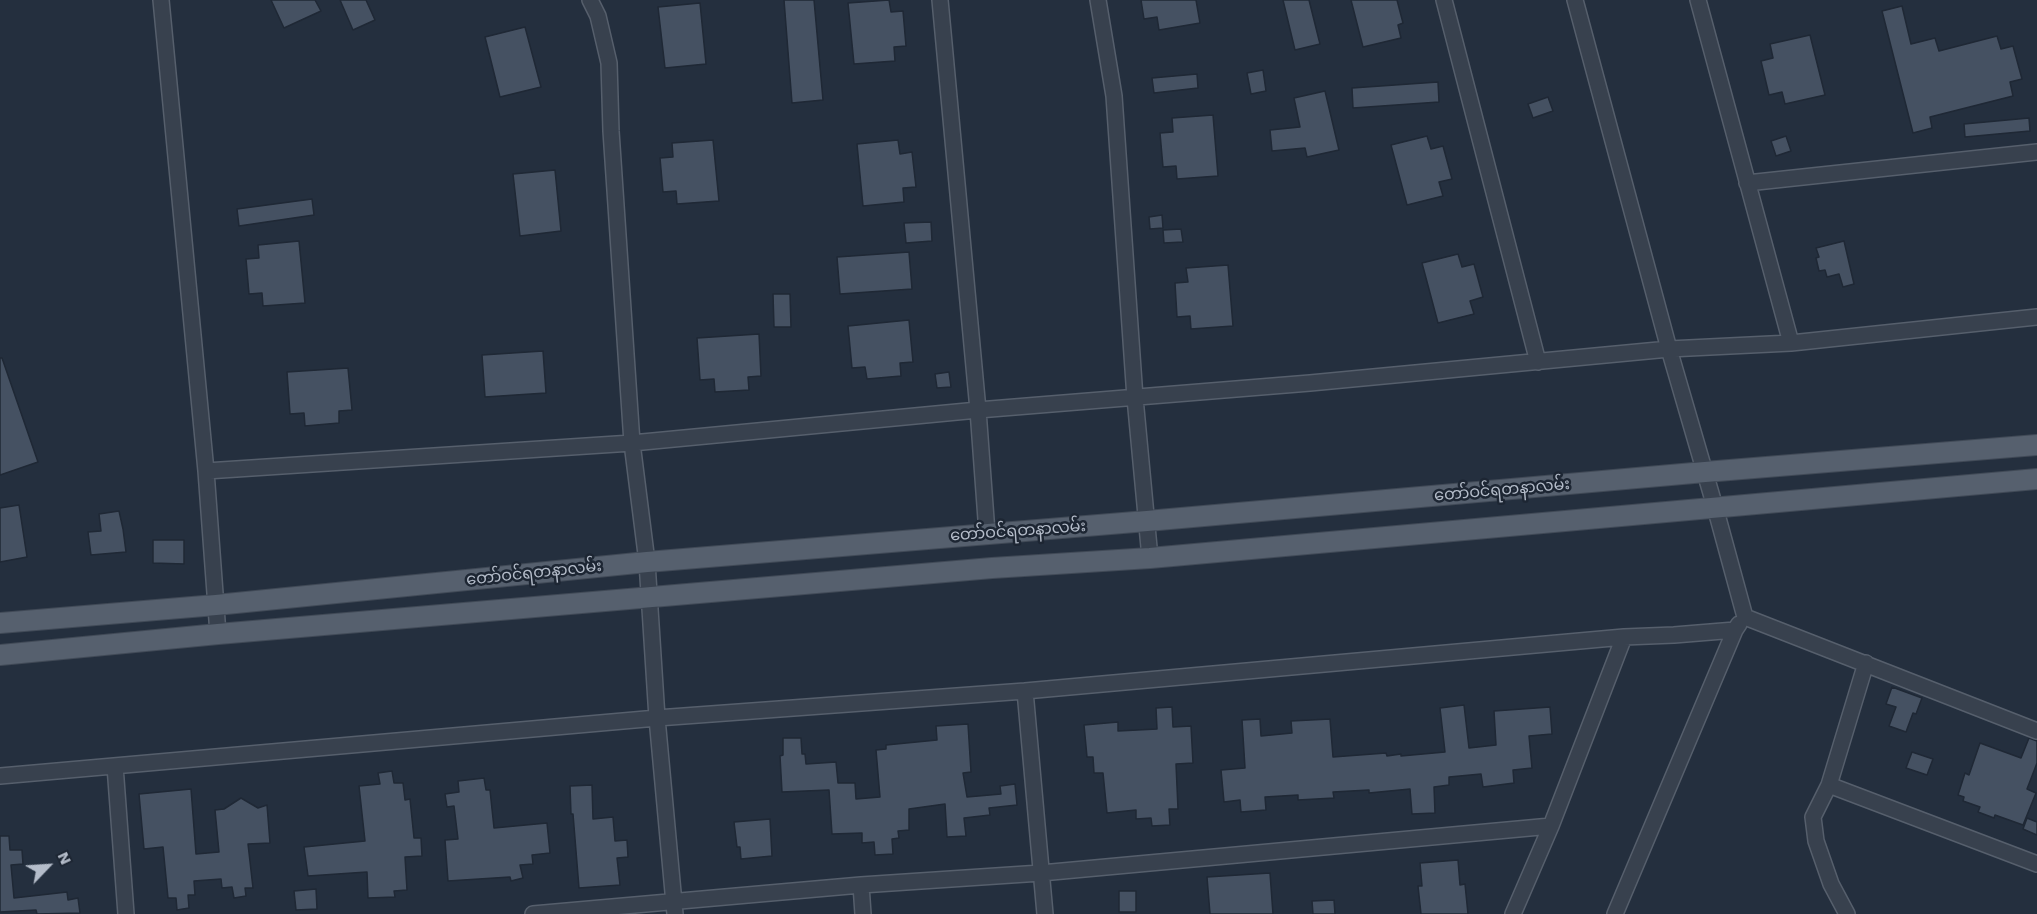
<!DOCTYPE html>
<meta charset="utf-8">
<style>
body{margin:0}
#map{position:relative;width:2037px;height:914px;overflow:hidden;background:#242f3e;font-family:"Work Sans",sans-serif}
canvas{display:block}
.north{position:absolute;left:18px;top:836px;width:60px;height:60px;-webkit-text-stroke:4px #1d2633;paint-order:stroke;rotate:65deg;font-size:16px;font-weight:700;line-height:24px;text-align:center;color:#b4bcc9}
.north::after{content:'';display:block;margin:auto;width:21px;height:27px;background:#b4bcc9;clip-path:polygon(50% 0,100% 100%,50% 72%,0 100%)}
</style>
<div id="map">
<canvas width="2037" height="914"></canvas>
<div class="north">N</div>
</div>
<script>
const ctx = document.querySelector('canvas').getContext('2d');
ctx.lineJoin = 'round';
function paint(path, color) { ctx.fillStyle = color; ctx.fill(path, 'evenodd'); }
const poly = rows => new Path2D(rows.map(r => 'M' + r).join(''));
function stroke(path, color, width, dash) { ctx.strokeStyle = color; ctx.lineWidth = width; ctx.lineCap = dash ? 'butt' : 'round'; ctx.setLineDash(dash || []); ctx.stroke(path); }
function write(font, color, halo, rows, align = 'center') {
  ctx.font = font + ' "Work Sans","Noto Sans Myanmar",sans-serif'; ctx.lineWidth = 5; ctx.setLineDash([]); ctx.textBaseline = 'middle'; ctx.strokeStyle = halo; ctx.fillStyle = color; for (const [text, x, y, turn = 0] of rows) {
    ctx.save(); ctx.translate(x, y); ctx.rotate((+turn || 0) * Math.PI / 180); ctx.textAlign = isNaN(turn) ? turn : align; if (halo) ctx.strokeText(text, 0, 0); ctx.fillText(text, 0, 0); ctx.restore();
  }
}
const building = poly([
 [271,0,315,0,321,11,284,28,271,0],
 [340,0,366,0,375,20,353,30,340,0],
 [784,0,814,0,823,100,792,103,784,0],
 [889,0,891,12,903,11,906,46,894,47,895,61,854,64,848,3,889,0],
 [1141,0,1196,0,1200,23,1159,30,1157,17,1144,19,1141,0],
 [1283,0,1309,0,1320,44,1295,50,1283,0],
 [1351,0,1397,0,1403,23,1398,25,1401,38,1363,47,1351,0],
 [700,3,706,64,665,68,658,7,700,3],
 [1902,6,1911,44,1935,38,1939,51,1997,36,2001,49,2013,46,2022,79,2010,82,2013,96,1930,117,1932,128,1913,133,1882,11,1902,6],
 [525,27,541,87,500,97,485,37,525,27],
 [1810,35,1825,95,1785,104,1782,92,1769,95,1761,61,1773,58,1770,44,1810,35],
 [1263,70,1266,91,1251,94,1247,73,1263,70],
 [1197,74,1198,88,1154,93,1152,78,1197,74],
 [1438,82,1439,102,1353,108,1352,88,1438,82],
 [1325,91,1339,150,1307,157,1305,148,1272,151,1270,130,1300,127,1294,98,1325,91],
 [1548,97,1553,111,1533,118,1528,104,1548,97],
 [1213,115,1218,176,1177,179,1176,166,1163,167,1160,133,1173,132,1172,118,1213,115],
 [2029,118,2030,131,1965,137,1964,124,2029,118],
 [1427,136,1431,149,1443,146,1452,179,1439,182,1443,196,1407,205,1391,145,1427,136],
 [1786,136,1791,151,1776,156,1771,141,1786,136],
 [713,140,719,201,677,204,676,191,663,192,660,158,673,157,672,143,713,140],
 [898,140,900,154,912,152,916,187,903,188,904,202,863,206,857,144,898,140],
 [555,170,561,231,520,236,513,174,555,170],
 [312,199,314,215,239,226,237,209,312,199],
 [1162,215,1163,228,1150,229,1149,217,1162,215],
 [931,222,932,241,906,243,904,223,931,222],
 [1181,229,1183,242,1164,243,1163,230,1181,229],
 [299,241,305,303,263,306,262,293,249,294,246,259,259,258,258,245,299,241],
 [1844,241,1854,284,1843,287,1839,274,1827,277,1825,270,1819,271,1816,258,1819,257,1816,248,1844,241],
 [909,252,912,289,840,294,837,257,909,252],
 [1458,254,1462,267,1474,264,1483,297,1470,301,1474,314,1438,323,1422,263,1458,254],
 [1228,265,1233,326,1191,329,1190,316,1177,317,1175,283,1188,282,1186,268,1228,265],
 [773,294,790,294,791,327,774,327,773,294],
 [909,320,913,362,900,363,901,376,867,379,865,367,852,368,848,326,909,320],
 [759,334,761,376,748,377,749,390,715,392,714,379,700,380,697,338,759,334],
 [543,351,546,393,485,397,482,355,543,351],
 [0,358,2,358,38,462,0,475,0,358],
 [348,368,352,410,339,411,339,423,305,426,304,413,290,414,287,372,348,368],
 [949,372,951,387,937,388,935,374,949,372],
 [19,505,27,557,0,562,0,508,19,505],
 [119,511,123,529,126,552,91,555,88,532,101,531,99,514,119,511],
 [153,540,184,540,184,564,153,563,153,540],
 [1892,687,1922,698,1916,714,1913,713,1906,732,1889,726,1896,707,1886,704,1892,687],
 [1464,705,1469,748,1496,745,1494,711,1550,707,1552,734,1529,736,1532,768,1513,770,1514,783,1483,787,1481,774,1449,777,1449,785,1434,787,1435,813,1412,814,1410,789,1369,793,1369,790,1333,792,1334,798,1298,800,1298,795,1265,797,1266,810,1241,812,1240,800,1224,802,1221,770,1245,768,1242,720,1260,719,1261,736,1292,733,1291,721,1330,719,1333,757,1386,753,1387,756,1401,754,1401,756,1445,752,1440,708,1464,705],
 [1172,707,1173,727,1191,726,1193,763,1176,764,1178,809,1169,809,1170,825,1152,826,1151,818,1136,819,1136,810,1107,813,1103,773,1094,773,1093,757,1087,757,1084,725,1118,722,1118,731,1157,729,1156,708,1172,707],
 [968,724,971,772,963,773,967,797,1001,794,1000,786,1015,784,1017,805,989,808,990,815,964,818,966,836,947,837,945,804,909,809,909,830,898,831,899,838,892,839,893,854,875,855,874,842,862,843,862,833,832,834,829,790,782,792,780,756,783,755,783,738,801,738,802,754,805,754,806,764,836,762,838,783,855,783,856,799,880,797,876,750,886,749,886,745,937,740,936,726,968,724],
 [2029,738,2037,741,2037,763,2027,789,2036,793,2023,825,1995,815,1994,818,1978,812,1980,807,1963,801,1964,797,1958,795,1965,773,1969,775,1980,743,2021,758,2029,738],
 [1912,752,1933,759,1927,775,1906,768,1912,752],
 [392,771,394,783,403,783,405,800,410,799,414,838,421,838,422,856,405,857,407,890,394,891,395,897,368,898,367,872,308,876,304,847,365,841,359,786,380,784,378,773,392,771],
 [484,778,486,790,490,790,494,828,547,823,550,853,532,855,533,864,520,865,523,878,511,881,510,877,448,881,445,840,458,839,454,806,447,807,445,794,459,792,458,781,484,778],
 [592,785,593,819,613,817,615,841,627,840,628,857,617,858,620,885,579,888,573,814,571,814,570,786,592,785],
 [191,789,196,854,219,852,215,810,224,809,241,798,258,808,267,805,270,843,248,844,253,888,245,888,246,896,234,898,232,887,222,888,221,879,194,881,195,895,188,895,189,908,177,910,176,898,168,898,163,847,144,849,139,794,191,789],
 [2027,818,2037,822,2037,835,2023,829,2027,818],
 [770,819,772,856,741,859,740,847,737,847,734,822,770,819],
 [0,836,9,836,10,850,22,850,23,864,11,865,14,898,67,892,68,900,78,898,80,913,37,914,36,910,0,912,0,836],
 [1458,860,1460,885,1465,884,1468,914,1421,914,1418,886,1422,886,1420,863,1458,860],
 [1270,873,1273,914,1210,914,1207,877,1270,873],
 [316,889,317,909,296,910,294,891,316,889],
 [1119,891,1136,891,1136,912,1119,912,1119,891],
 [1334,900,1335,914,1313,914,1312,901,1334,900]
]);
paint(building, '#455162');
stroke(building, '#1f2835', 1.5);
const minor = poly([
 [161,0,206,471,218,634],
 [590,0,598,16,609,63,611,131,632,443,647,562,657,718,675,914],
 [940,0,978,410,987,533],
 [1098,0,1114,96,1135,398,1150,558],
 [1444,0,1538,362],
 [1575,0,1669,349,1715,507,1745,617],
 [1698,0,1791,343],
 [1747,183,2037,152],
 [206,471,632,443,978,410,1310,383,1669,349,1791,343,2037,317],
 [1745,617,2037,731],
 [1025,691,1045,914],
 [115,766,126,914],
 [0,776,657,718,1025,691,1624,637,1674,635,1735,630],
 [1829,785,2037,864],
 [861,885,863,914],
 [533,914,861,885,1041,873,1551,826],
 [1513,914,1551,826,1624,637],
 [1615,914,1735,630,1739,624],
 [1847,914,1831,884,1816,841,1813,817,1829,785,1866,663]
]);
const major = poly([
 [0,623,216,605,647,562,1147,521,1705,472,2037,445],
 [0,655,218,634,992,568,1150,558,2037,479]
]);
stroke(minor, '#565f6c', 18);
stroke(major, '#414a57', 22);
stroke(minor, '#38414e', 15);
stroke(major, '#56606e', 20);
write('16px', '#b4bcc9', '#1d2633', [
 ["တော်ဝင်ရတနာလမ်း",1502,490,-5],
 ["တော်ဝင်ရတနာလမ်း",1018,531,-4],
 ["တော်ဝင်ရတနာလမ်း",534,573,-6]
]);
</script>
